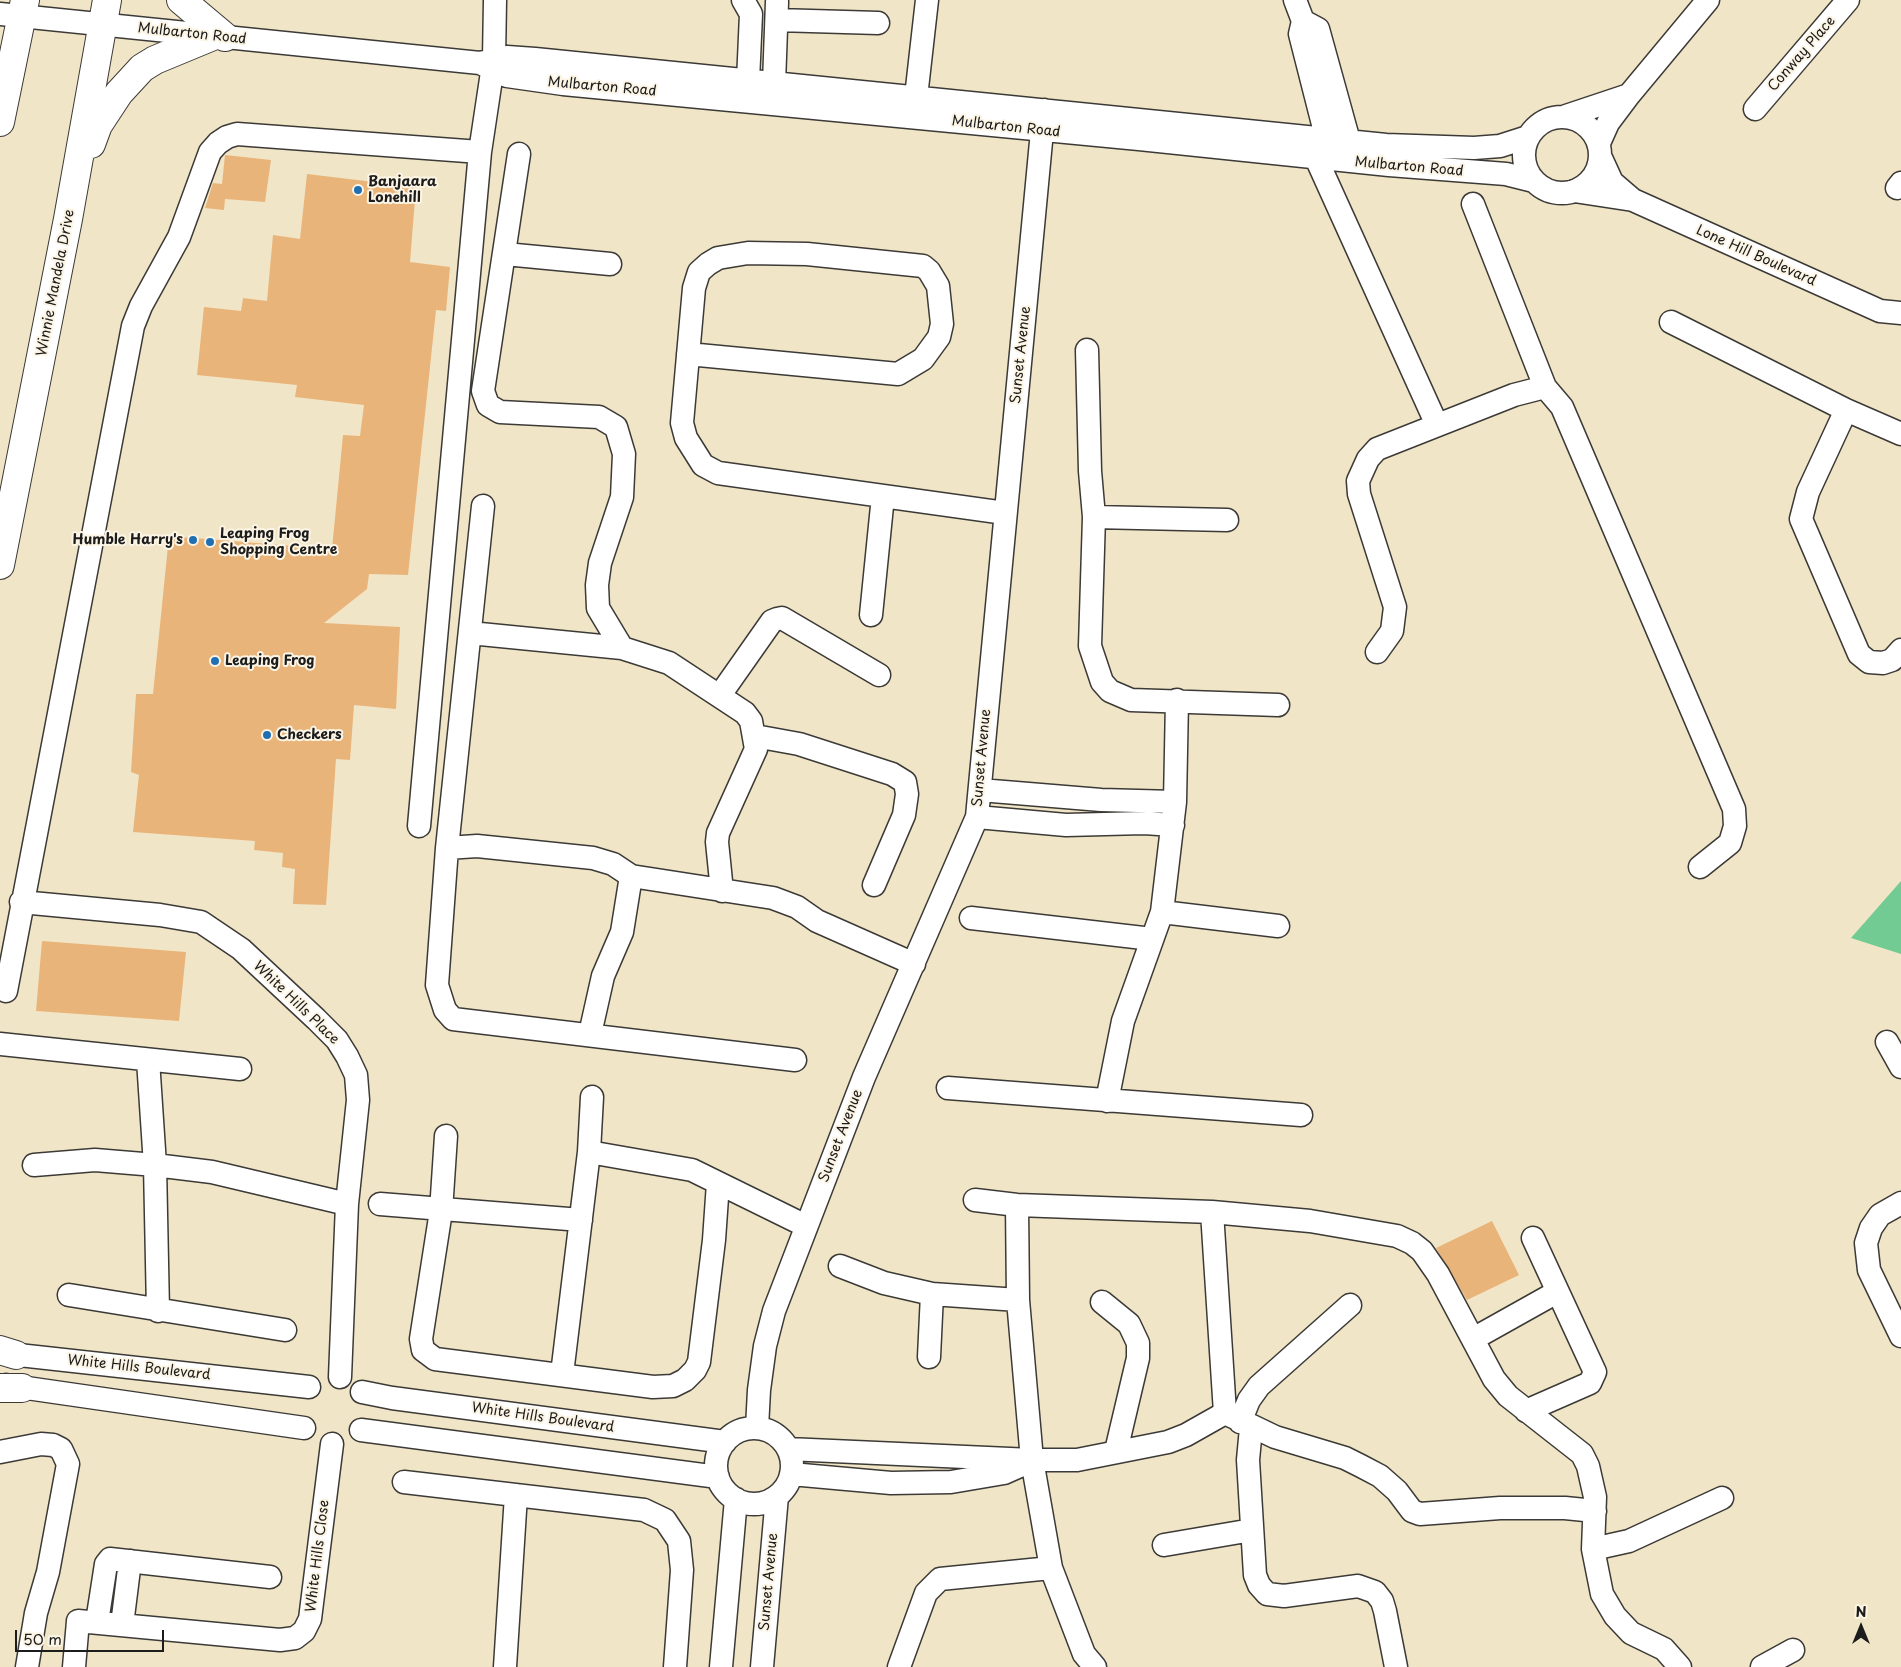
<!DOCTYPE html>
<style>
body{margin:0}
#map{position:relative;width:1901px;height:1667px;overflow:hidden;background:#f1e5c7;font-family:"Playpen Sans",sans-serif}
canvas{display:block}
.north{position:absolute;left:1836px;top:1602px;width:50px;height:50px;-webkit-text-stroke:4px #fcf5e5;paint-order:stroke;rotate:0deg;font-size:14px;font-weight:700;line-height:20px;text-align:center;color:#1c1c1c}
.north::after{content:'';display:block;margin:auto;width:18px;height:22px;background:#1c1c1c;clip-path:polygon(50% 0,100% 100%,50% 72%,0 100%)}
.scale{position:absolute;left:15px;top:1630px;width:149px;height:22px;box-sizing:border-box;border:2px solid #1c1c1c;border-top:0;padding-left:6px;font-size:15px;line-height:18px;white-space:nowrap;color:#1c1c1c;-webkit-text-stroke:4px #fcf5e5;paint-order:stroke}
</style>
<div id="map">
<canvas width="1901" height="1667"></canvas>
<div class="north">N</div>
<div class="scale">50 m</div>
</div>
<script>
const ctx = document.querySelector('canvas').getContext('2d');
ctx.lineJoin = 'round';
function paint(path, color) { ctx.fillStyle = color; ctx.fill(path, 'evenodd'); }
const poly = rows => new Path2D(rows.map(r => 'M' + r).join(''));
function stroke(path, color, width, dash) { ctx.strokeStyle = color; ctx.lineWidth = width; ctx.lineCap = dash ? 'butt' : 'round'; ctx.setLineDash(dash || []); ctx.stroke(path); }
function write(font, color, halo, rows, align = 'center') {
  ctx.font = font + ' "Playpen Sans",sans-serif'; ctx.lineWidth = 4; ctx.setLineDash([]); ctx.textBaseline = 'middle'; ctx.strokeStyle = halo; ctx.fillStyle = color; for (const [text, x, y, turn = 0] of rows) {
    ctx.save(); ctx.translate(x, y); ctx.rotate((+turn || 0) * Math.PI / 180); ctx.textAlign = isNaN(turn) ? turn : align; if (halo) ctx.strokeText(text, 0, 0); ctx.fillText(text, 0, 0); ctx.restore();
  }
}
paint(poly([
 [1901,881,1901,954,1851,938]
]), '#72cb92');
paint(poly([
 [225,155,271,160,265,202,225,199,224,210,205,208,213,183,222,184],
 [307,174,416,187,410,262,450,267,446,311,436,310,408,575,369,574,367,589,324,623,400,627,396,709,354,705,350,760,336,759,326,905,293,904,295,869,282,867,283,853,254,850,255,841,133,832,139,775,131,772,136,694,153,694,169,536,332,549,343,435,360,436,364,405,295,397,297,385,197,375,204,307,241,311,243,298,267,301,273,235,300,239],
 [42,941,186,952,179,1021,36,1011],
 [1492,1221,1519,1275,1467,1300,1436,1248]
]), '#e9b479');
const minor = poly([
 [743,0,751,14,748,81],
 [1295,0,1303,21,1300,34,1327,140],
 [0,14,480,63,507,76,563,84,1139,139,1389,165,1506,174,1534,181],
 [777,20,878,23],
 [1303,21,1318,29,1349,141],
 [480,63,507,57,535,59,1386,145,1474,148,1500,146,1528,137],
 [774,83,777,2],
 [916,97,927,0],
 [1755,109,1848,0],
 [1566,116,1629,95],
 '1524 155a38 38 0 1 1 76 0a38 38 0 1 1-76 0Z',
 [1599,143,1608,123,1629,95,1708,0],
 [1317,147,1316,158,1437,425],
 [519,154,483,391,488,405,500,412,599,417,616,427,624,454,622,497,600,563,597,585,598,608,622,648],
 [1601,158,1612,182,1633,200,1880,311,1901,313],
 [1897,188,1901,183],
 [1574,191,1633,200],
 [1473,204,1545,387],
 [505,254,610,264],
 [1671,322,1846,410,1901,434],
 [1087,350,1090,471,1094,517,1090,646,1102,682,1110,691,1131,700,1278,705],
 [688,354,898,374,923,359,939,337,942,324,938,286,929,271,923,266,807,254,748,253,718,258,708,264,699,272,694,288,682,423,686,438,703,465,718,473,1005,513],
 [1846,410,1808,492,1801,519,1859,654,1869,662,1883,663,1892,660,1901,650],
 [483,506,447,848,437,985,445,1010,453,1019,795,1060],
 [1094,517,1227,520],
 [871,615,883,496],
 [470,633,622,648,669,663,745,713,751,721,756,749,718,833,717,842,722,891],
 [1377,652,1392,631,1395,607,1359,494,1358,481,1368,459,1377,449,1514,395,1545,387,1562,407,1734,809,1735,826,1730,843,1700,867],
 [720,695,772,621,777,619,782,618,879,675],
 [755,736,799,744,892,774,905,782,907,794,904,815,874,885],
 [980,790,1101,800,1175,802],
 [977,817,1066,825,1144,823,1173,825],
 [419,826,480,152,494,59,495,0],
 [447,848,477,846,593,858,613,864,631,876,773,898,797,907,817,921,914,964],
 [21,902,160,915,201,922,241,949,316,1019,337,1040,347,1056,356,1075,358,1100,347,1204,340,1377],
 [1162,912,1278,926],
 [971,918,1152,939],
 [6,991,133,326,141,306,179,237,210,152,218,143,227,137,237,134,480,152],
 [590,1034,603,976,622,932,631,876],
 [1887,1042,1901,1067],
 [0,1044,240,1069],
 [148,1060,155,1165,158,1311],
 [948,1088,1301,1115],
 [1107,1101,1123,1021,1162,912,1175,802,1177,700],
 [446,1136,441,1211,421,1339,423,1350,435,1359,653,1387,673,1386,685,1380,695,1370,699,1362,714,1240,718,1183],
 [589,1152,692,1170,806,1226],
 [34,1165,95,1160,155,1165,212,1172,347,1204],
 [975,1200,1017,1205,1212,1212,1310,1221,1397,1236,1412,1243,1422,1251,1438,1274,1494,1379,1508,1396,1582,1454,1588,1466,1595,1497,1593,1549,1602,1594,1615,1616,1631,1633,1664,1649,1680,1667],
 [1901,1203,1880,1215,1871,1228,1866,1243,1869,1270,1901,1336],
 [380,1204,581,1220],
 [1017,1205,1018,1300,1032,1460,1051,1568,1084,1654,1095,1667],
 [1212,1212,1225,1413],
 [840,1266,884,1283,932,1294,1018,1300],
 [69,1295,285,1330],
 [1102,1302,1129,1324,1138,1343,1138,1358,1116,1451],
 [1473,1339,1557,1292],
 [0,1353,309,1387],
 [929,1357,932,1294],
 [562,1374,589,1152,592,1097],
 [6,1385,304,1428],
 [362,1392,392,1398,725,1442],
 [1526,1411,1590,1383,1595,1372,1533,1238],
 [1225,1413,1275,1437,1345,1458,1361,1466,1380,1476,1397,1491,1412,1511,1420,1514,1500,1508,1565,1508,1595,1511],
 [1240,1422,1249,1400,1259,1386,1350,1305],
 [757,1428,759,1390,765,1346,774,1311,864,1077,977,817,1044,110],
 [1251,1428,1248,1460,1255,1575,1259,1585,1267,1594,1284,1596,1358,1586,1375,1592,1382,1601,1385,1611,1396,1667],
 '716 1466a38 38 0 1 1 76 0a38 38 0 1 1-76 0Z',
 [361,1430,718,1477],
 [788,1449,1032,1460,1077,1460,1168,1442,1186,1435,1225,1413],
 [0,1452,41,1444,53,1445,61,1449,68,1464,48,1572,36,1613,27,1667],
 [791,1474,891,1483,951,1482,1004,1473,1022,1465],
 [404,1482,644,1510,665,1520,679,1541,682,1570,675,1667],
 [1164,1545,1252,1530],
 [1593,1549,1629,1541,1722,1498],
 [97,1622,106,1564,110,1559,270,1577],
 [122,1625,130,1561],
 [74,1667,78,1621,280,1640,295,1638,304,1631,310,1619,332,1444],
 [505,1667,516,1495],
 [721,1667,736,1499],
 [762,1667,777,1496],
 [899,1667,926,1593,940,1579,1051,1568],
 [1762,1667,1793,1650]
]);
const major = poly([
 [181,0,225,37],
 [0,122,25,0],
 [91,144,98,125,119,93,142,68,155,60,213,36],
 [0,565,68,219,107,0],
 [0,1350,16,1355],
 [0,1388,22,1388]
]);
stroke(minor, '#3c3a36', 25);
stroke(major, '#3c3a36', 30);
stroke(minor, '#fff', 22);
stroke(major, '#fff', 28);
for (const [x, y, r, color] of [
 [358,190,5,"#1f6fb2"],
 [193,540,5,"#1f6fb2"],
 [210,542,5,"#1f6fb2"],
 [215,661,5,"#1f6fb2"],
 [267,735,5,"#1f6fb2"]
]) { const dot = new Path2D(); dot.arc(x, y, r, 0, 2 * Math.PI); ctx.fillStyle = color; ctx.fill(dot); stroke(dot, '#fcf5e5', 2); }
write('14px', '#1c1c1c', '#fcf5e5', [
 ["Mulbarton Road",192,34,6],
 ["Conway Place",1802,54,-49],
 ["Mulbarton Road",602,87,5],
 ["Mulbarton Road",1006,127,6],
 ["Mulbarton Road",1409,167,5],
 ["Lone Hill Boulevard",1756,256,24],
 ["Winnie Mandela Drive",56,283,-79],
 ["Sunset Avenue",1021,355,-84],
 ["Sunset Avenue",982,758,-85],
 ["White Hills Place",296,1003,44],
 ["Sunset Avenue",841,1136,-69],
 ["White Hills Boulevard",139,1368,6],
 ["White Hills Boulevard",543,1418,8],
 ["White Hills Close",318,1556,-83],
 ["Sunset Avenue",769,1582,-85]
]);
write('bold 14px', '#1c1c1c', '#fcf5e5', [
 ["Banjaara",368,182],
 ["Lonehill",368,198],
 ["Leaping Frog",220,534],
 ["Shopping Centre",220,550],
 ["Humble Harry's",183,540,"right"],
 ["Leaping Frog",225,661],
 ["Checkers",277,735]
], 'left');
</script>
